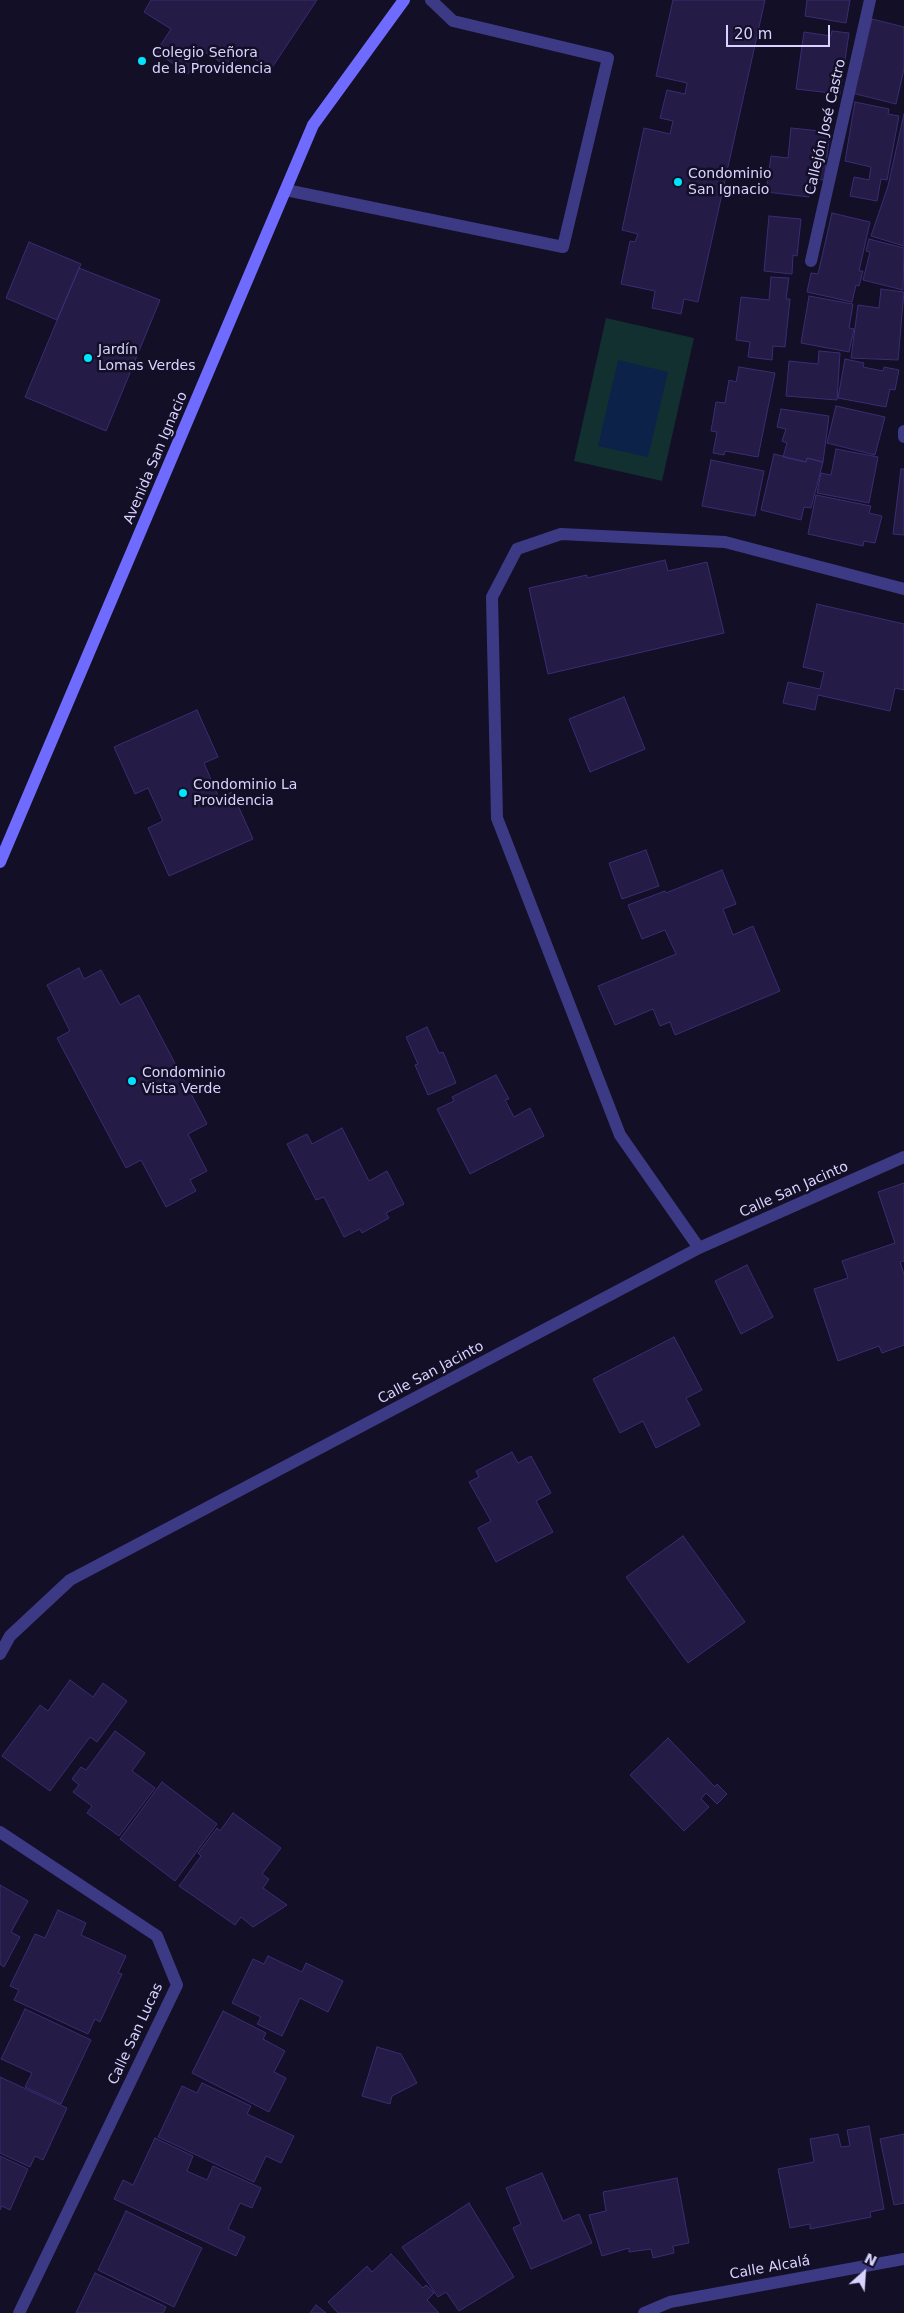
<!DOCTYPE html>
<meta charset="utf-8">
<style>
body{margin:0}
#map{position:relative;width:904px;height:2313px;overflow:hidden;background:#130f26;font-family:"DejaVu Sans",sans-serif}
canvas{display:block}
.north{position:absolute;left:839px;top:2248px;width:50px;height:50px;-webkit-text-stroke:4px #130f26;paint-order:stroke;rotate:26deg;font-size:14px;font-weight:700;line-height:20px;text-align:center;color:#d9d4ff}
.north::after{content:'';display:block;margin:auto;width:18px;height:22px;background:#d9d4ff;clip-path:polygon(50% 0,100% 100%,50% 72%,0 100%)}
.scale{position:absolute;left:726px;top:25px;width:104px;height:22px;box-sizing:border-box;border:2px solid #d9d4ff;border-top:0;padding-left:6px;font-size:15px;line-height:18px;white-space:nowrap;color:#d9d4ff;-webkit-text-stroke:4px #130f26;paint-order:stroke}
</style>
<div id="map">
<canvas width="904" height="2313"></canvas>
<div class="north">N</div>
<div class="scale">20 m</div>
</div>
<script>
const ctx = document.querySelector('canvas').getContext('2d');
ctx.lineJoin = 'round';
function paint(path, color) { ctx.fillStyle = color; ctx.fill(path, 'evenodd'); }
const poly = rows => new Path2D(rows.map(r => 'M' + r).join(''));
function stroke(path, color, width, dash) { ctx.strokeStyle = color; ctx.lineWidth = width; ctx.lineCap = dash ? 'butt' : 'round'; ctx.setLineDash(dash || []); ctx.stroke(path); }
function write(font, color, halo, rows, align = 'center') {
  ctx.font = font + ' "DejaVu Sans",sans-serif'; ctx.lineWidth = 5; ctx.setLineDash([]); ctx.textBaseline = 'middle'; ctx.strokeStyle = halo; ctx.fillStyle = color; for (const [text, x, y, turn = 0] of rows) {
    ctx.save(); ctx.translate(x, y); ctx.rotate((+turn || 0) * Math.PI / 180); ctx.textAlign = isNaN(turn) ? turn : align; if (halo) ctx.strokeText(text, 0, 0); ctx.fillText(text, 0, 0); ctx.restore();
  }
}
paint(poly([
 [606,318,694,338,662,481,574,461]
]), '#12302f');
paint(poly([
 [618,360,668,372,648,457,598,446]
]), '#0c2248');
const building = poly([
 [151,0,317,0,271,69,242,51,230,68,203,51,188,74,156,52,171,29,144,12,151,0],
 [673,0,765,0,698,302,684,299,681,314,652,308,655,291,621,284,630,241,635,242,638,234,622,230,644,128,670,134,673,121,660,118,667,90,685,94,687,83,656,76,673,0],
 [807,0,850,0,846,23,805,16,807,0],
 [872,19,904,27,904,69,896,104,852,93,860,70,872,19],
 [832,31,849,33,840,94,796,89,804,32,831,36,832,31],
 [855,102,889,109,888,114,899,116,887,180,881,179,877,201,850,196,854,177,869,180,871,167,845,161,855,102],
 [904,114,904,246,871,236,888,186,904,114],
 [791,128,830,132,824,180,812,179,809,197,766,192,771,156,788,158,791,128],
 [832,213,870,222,859,271,863,271,859,286,856,285,852,302,807,292,811,273,818,274,832,213],
 [769,216,801,219,797,256,793,255,792,274,764,271,769,216],
 [869,239,904,248,903,290,863,280,870,252,866,251,869,239],
 [29,242,81,264,57,320,6,298,29,242],
 [79,268,160,300,106,431,25,397,79,268],
 [771,277,789,278,786,299,790,299,785,347,773,346,772,360,748,357,750,342,736,340,741,297,769,300,771,277],
 [881,289,904,292,898,360,851,358,858,305,879,308,881,289],
 [809,296,853,304,849,328,854,329,849,352,801,343,809,296],
 [819,351,840,353,837,400,786,396,789,361,818,364,819,351],
 [845,359,864,363,863,367,883,371,884,367,899,370,895,390,890,389,886,407,838,398,845,359],
 [739,367,775,373,758,457,725,451,724,455,713,453,717,432,711,431,716,402,725,403,729,380,736,382,739,367],
 [836,406,885,417,875,455,827,443,836,406],
 [781,409,829,416,823,462,807,458,806,462,783,457,787,443,782,441,786,429,777,427,781,409],
 [836,449,878,457,869,503,817,493,821,473,831,475,836,449],
 [774,454,806,462,807,458,823,462,811,508,804,507,801,520,761,510,774,454],
 [711,460,764,471,755,516,702,506,711,460],
 [901,469,904,469,904,535,893,534,901,469],
 [816,495,871,506,869,513,882,516,875,543,864,541,863,546,808,534,816,495],
 [665,560,668,571,707,562,724,633,548,674,529,588,587,575,587,578,665,560],
 [817,604,904,624,904,690,895,688,890,711,818,695,815,710,783,703,788,682,820,689,824,672,803,667,817,604],
 [624,697,645,749,590,772,569,719,624,697],
 [197,710,218,757,204,763,219,798,232,792,253,839,169,876,148,828,163,821,148,788,135,794,114,747,197,710],
 [646,850,659,886,622,899,609,863,646,850],
 [722,870,736,904,723,909,733,935,753,926,780,991,675,1035,670,1022,660,1026,653,1009,615,1025,598,986,676,954,665,930,642,939,628,905,665,891,666,893,722,870],
 [79,968,84,979,101,970,120,1005,139,995,207,1124,188,1134,207,1171,190,1180,196,1191,166,1207,141,1160,126,1168,57,1038,70,1031,47,985,79,968],
 [427,1027,439,1053,443,1052,456,1083,428,1095,415,1065,418,1064,406,1037,427,1027],
 [496,1075,509,1099,505,1100,514,1117,530,1108,544,1136,470,1174,437,1109,454,1101,452,1097,496,1075],
 [342,1128,369,1181,387,1171,404,1204,386,1213,389,1218,362,1233,360,1229,344,1237,324,1197,316,1200,287,1144,307,1134,312,1144,342,1128],
 [904,1183,904,1261,900,1262,904,1274,904,1345,882,1353,879,1346,838,1361,814,1289,848,1278,842,1261,895,1243,878,1192,904,1183],
 [747,1265,773,1317,741,1334,715,1281,747,1265],
 [674,1337,702,1390,686,1398,700,1425,656,1448,643,1421,620,1433,593,1379,674,1337],
 [512,1452,518,1463,531,1456,551,1493,536,1501,553,1532,496,1562,478,1528,491,1521,469,1482,479,1477,476,1471,512,1452],
 [683,1536,745,1622,688,1663,626,1577,683,1536],
 [70,1680,93,1697,103,1683,127,1701,97,1742,90,1737,50,1791,2,1756,40,1705,48,1711,70,1680],
 [115,1731,145,1753,132,1771,155,1788,119,1836,87,1813,92,1806,73,1792,79,1785,72,1779,81,1767,86,1770,115,1731],
 [668,1738,715,1787,717,1784,727,1794,717,1804,706,1793,701,1799,709,1807,684,1831,630,1775,668,1738],
 [162,1782,217,1824,175,1881,120,1839,162,1782],
 [233,1813,281,1848,262,1874,269,1879,263,1888,287,1905,253,1927,241,1917,235,1925,179,1886,201,1856,198,1853,217,1828,220,1831,233,1813],
 [0,1885,28,1901,11,1932,20,1937,4,1967,0,1964,0,1885],
 [58,1910,86,1923,81,1935,126,1956,118,1973,122,1974,100,2022,95,2019,88,2034,14,2000,19,1990,10,1986,35,1934,45,1938,58,1910],
 [268,1956,302,1972,306,1963,343,1981,328,2012,300,1998,282,2036,257,2024,261,2017,232,2003,253,1959,264,1964,268,1956],
 [25,2009,91,2040,61,2104,25,2087,32,2073,1,2059,25,2009],
 [223,2011,266,2033,263,2039,285,2051,274,2072,286,2078,269,2112,192,2073,223,2011],
 [377,2047,401,2054,417,2083,392,2096,390,2104,362,2096,377,2047],
 [0,2077,67,2108,43,2160,35,2156,30,2167,0,2153,0,2077],
 [202,2083,251,2106,247,2114,294,2136,281,2163,266,2156,254,2182,158,2137,182,2086,197,2093,202,2083],
 [869,2126,884,2209,870,2212,871,2217,810,2229,810,2224,790,2228,778,2169,814,2162,810,2139,838,2134,841,2147,850,2146,847,2130,869,2126],
 [904,2134,904,2203,894,2205,880,2139,904,2134],
 [155,2138,193,2156,187,2171,207,2180,213,2166,261,2188,252,2208,240,2203,228,2229,245,2237,236,2256,114,2199,123,2180,133,2185,155,2138],
 [0,2156,28,2169,10,2210,2,2206,0,2210,0,2156],
 [542,2173,563,2221,579,2214,592,2243,531,2269,513,2228,521,2224,506,2188,542,2173],
 [677,2178,689,2243,673,2246,674,2253,653,2258,651,2249,629,2252,629,2248,602,2256,589,2215,606,2211,603,2192,677,2178],
 [469,2203,514,2277,459,2311,446,2292,438,2297,402,2247,469,2203],
 [126,2211,202,2248,174,2307,98,2270,126,2211],
 [391,2254,423,2288,426,2285,434,2293,427,2300,439,2313,338,2313,328,2302,367,2266,372,2272,391,2254],
 [95,2273,166,2307,163,2313,76,2313,95,2273],
 [316,2305,326,2313,310,2313,316,2305]
]);
paint(building, '#241b47');
stroke(building, '#3b2d73', 1);
stroke(poly([
 [286,190,563,247,608,58,453,21,431,0]
]), '#3d3a85', 12);
stroke(poly([
 [811,261,870,0],
 [904,437,904,431],
 [699,1248,620,1135,497,818,492,597,517,549,561,534,725,542,904,589],
 [0,1654,10,1636,70,1580,699,1248,904,1157],
 [0,1832,157,1936,177,1985,19,2313],
 [644,2313,670,2302,904,2259]
]), '#3d3a85', 12);
stroke(poly([
 [0,862,313,125,404,0]
]), '#6f6bff', 12);
for (const [x, y, r, color] of [
 [142,61,5,"#00e5ff"],
 [678,182,5,"#00e5ff"],
 [88,358,5,"#00e5ff"],
 [183,793,5,"#00e5ff"],
 [132,1081,5,"#00e5ff"]
]) { const dot = new Path2D(); dot.arc(x, y, r, 0, 2 * Math.PI); ctx.fillStyle = color; ctx.fill(dot); stroke(dot, '#130f26', 2); }
write('14px', '#d9d4ff', '#130f26', [
 ["Colegio Señora",152,53],
 ["de la Providencia",152,69],
 ["Condominio",688,174],
 ["San Ignacio",688,190],
 ["Jardín",98,350],
 ["Lomas Verdes",98,366],
 ["Condominio La",193,785],
 ["Providencia",193,801],
 ["Condominio",142,1073],
 ["Vista Verde",142,1089]
], 'left');
write('14px', '#d9d4ff', '#130f26', [
 ["Callejón José Castro",826,127,-77],
 ["Avenida San Ignacio",156,458,-67],
 ["Calle San Jacinto",794,1190,-24],
 ["Calle San Jacinto",431,1373,-28],
 ["Calle San Lucas",136,2034,-65],
 ["Calle Alcalá",770,2268,-10]
]);
</script>
